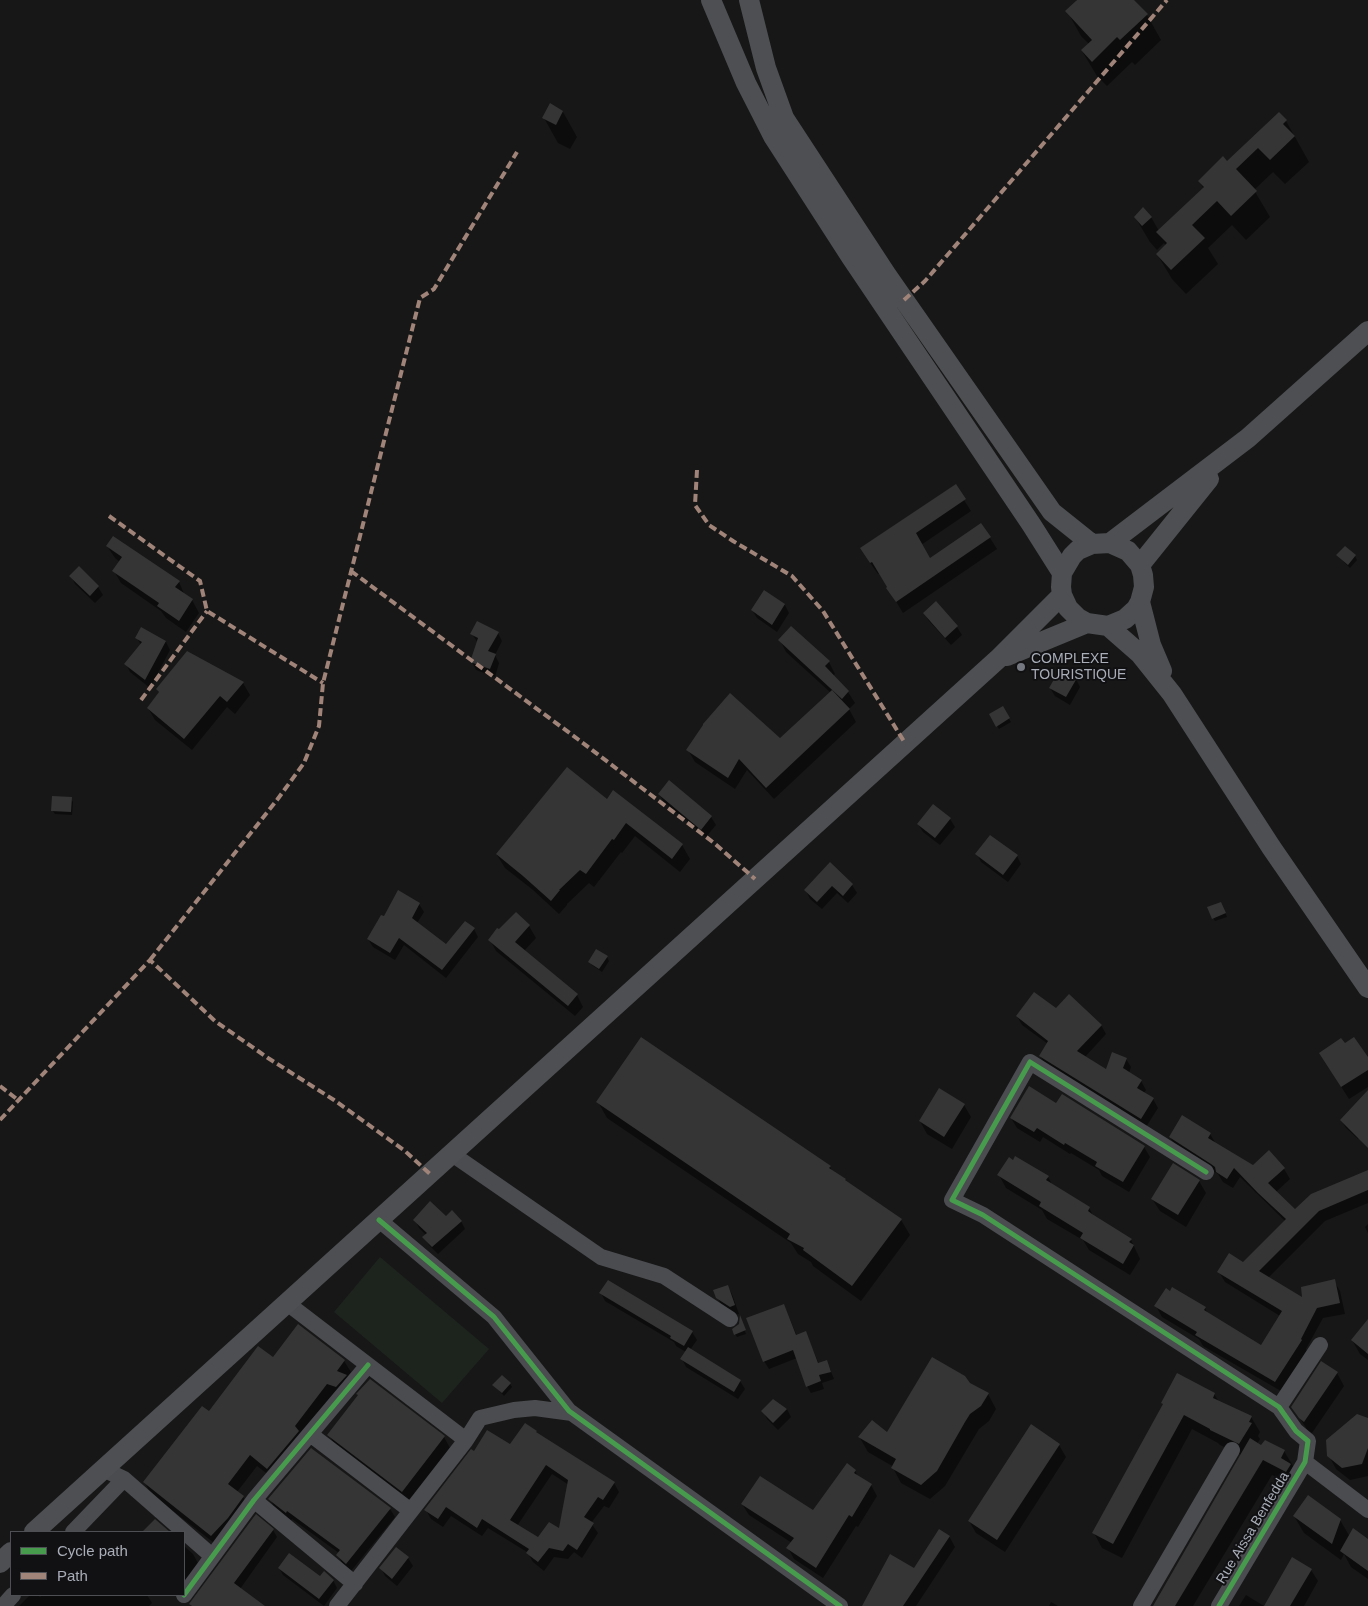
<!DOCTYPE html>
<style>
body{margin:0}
#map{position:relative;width:1368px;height:1606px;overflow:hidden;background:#171717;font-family:Arial,sans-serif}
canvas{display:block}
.legend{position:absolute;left:10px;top:1531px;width:175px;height:65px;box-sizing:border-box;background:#111113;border:1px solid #4d4f55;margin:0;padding:6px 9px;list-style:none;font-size:15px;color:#a8adb8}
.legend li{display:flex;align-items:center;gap:10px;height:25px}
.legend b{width:25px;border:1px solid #4d4f55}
</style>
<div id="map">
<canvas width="1368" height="1606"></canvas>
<ul class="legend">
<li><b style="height:6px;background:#469c4c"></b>Cycle path</li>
<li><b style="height:6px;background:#a18479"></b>Path</li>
</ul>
</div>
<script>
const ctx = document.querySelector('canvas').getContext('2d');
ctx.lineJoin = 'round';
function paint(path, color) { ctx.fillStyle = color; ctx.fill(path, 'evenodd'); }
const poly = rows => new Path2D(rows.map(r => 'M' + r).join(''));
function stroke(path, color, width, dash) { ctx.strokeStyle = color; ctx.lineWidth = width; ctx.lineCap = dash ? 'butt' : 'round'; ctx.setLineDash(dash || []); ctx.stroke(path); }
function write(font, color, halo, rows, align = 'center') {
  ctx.font = font + ' Arial,sans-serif'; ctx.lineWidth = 4; ctx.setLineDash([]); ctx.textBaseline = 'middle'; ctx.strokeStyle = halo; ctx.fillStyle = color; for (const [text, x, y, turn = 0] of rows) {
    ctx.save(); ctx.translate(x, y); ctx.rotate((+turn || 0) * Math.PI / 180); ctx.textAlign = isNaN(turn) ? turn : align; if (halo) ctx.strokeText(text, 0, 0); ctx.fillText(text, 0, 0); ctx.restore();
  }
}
paint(poly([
 [380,1257,489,1349,442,1403,334,1312]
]), '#1d241e');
paint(poly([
 [1076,0,1132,0,1147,15,1161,40,1135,65,1132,62,1107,86,1097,76,1082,51,1089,44,1081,36,1067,11,1077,2],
 [563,112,577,137,570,149,558,143,544,118],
 [1279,113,1286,121,1309,162,1285,184,1273,172,1254,190,1270,217,1246,240,1232,225,1208,248,1218,264,1186,294,1172,279,1157,254,1166,246,1164,243,1157,250,1150,242,1135,217,1151,217,1159,231,1204,189,1199,181,1227,162],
 [955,486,971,511,921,545,930,560,990,538,997,549,903,613,888,588,889,588,880,573,878,574,868,560],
 [107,546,179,582,185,596,192,600,199,613,186,632,166,618,161,611,121,583,114,571,120,562,115,558],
 [1338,556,1355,556,1357,560,1350,568],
 [71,576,98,587,103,595,95,603,75,584],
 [936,603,957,627,962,635,951,645,929,621,924,613],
 [785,605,789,613,777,632,757,618,752,610],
 [498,633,502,641,495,655,499,663,495,677,476,670,472,662,478,643,472,634],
 [137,638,166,642,170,650,150,688,130,672,126,664,141,645],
 [780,640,829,662,835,674,833,676,848,692,855,703,849,709,856,722,774,799,747,770,735,789,695,762,688,750,780,739,831,693,786,652],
 [1076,679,1080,687,1070,705,1055,696,1050,688],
 [243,683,250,695,235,714,227,707,192,750,155,720,148,708,160,694,157,690],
 [1002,708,1011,722,999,729,991,715],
 [669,782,711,817,716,825,706,837,664,802,659,794],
 [71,799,73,802,72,815,55,814,52,810],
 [607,801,682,845,690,859,680,872,635,836,622,853,621,852,594,887,589,883,567,904,567,905,559,914,533,890,505,868,497,855],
 [950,819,955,827,940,845,923,832,918,824],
 [977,854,1017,856,1021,864,1008,882,981,862],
 [830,864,852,885,857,893,848,903,837,893,822,909,810,899,806,891],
 [419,904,424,912,417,923,447,946,474,929,478,937,446,978,404,945,395,960,373,947,368,939,384,918],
 [1223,907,1227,917,1215,921,1213,918],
 [516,913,529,926,536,938,524,951,577,995,583,1007,575,1016,496,951,490,940],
 [607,957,609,961,602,972,592,965,590,962],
 [1056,1010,1101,1025,1106,1034,1085,1057,1107,1071,1126,1059,1131,1067,1129,1073,1141,1081,1146,1090,1144,1093,1153,1099,1158,1108,1146,1127,1046,1065,1040,1056,1048,1044,1022,1025,1017,1016],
 [1344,1045,1368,1059,1368,1087,1349,1099,1328,1066],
 [1368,1092,1368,1128,1358,1139,1346,1128,1341,1120],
 [598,1102,830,1167,833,1172,845,1180,847,1183,901,1220,910,1235,861,1301,813,1266,811,1262,798,1254,791,1243,607,1118],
 [964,1105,971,1117,952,1149,927,1134,920,1121],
 [1057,1105,1144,1147,1150,1157,1129,1192,1102,1176,1099,1170,1071,1153,1070,1154,1043,1137,1040,1142,1017,1128,1011,1118],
 [1210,1134,1216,1144,1253,1166,1284,1169,1290,1179,1276,1192,1295,1211,1368,1171,1368,1203,1325,1221,1268,1278,1303,1300,1334,1281,1340,1291,1345,1314,1323,1318,1306,1349,1307,1351,1281,1391,1203,1346,1199,1339,1162,1317,1156,1306,1170,1292,1205,1308,1208,1314,1261,1346,1280,1316,1225,1282,1219,1272,1243,1263,1285,1221,1240,1177,1233,1188,1223,1182,1218,1174,1176,1147,1170,1137],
 [1014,1162,1048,1177,1053,1186,1089,1208,1094,1217,1131,1240,1140,1259,1130,1275,1089,1250,1083,1240,1047,1219,1042,1210,1006,1188,999,1175],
 [1199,1181,1206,1193,1186,1227,1160,1211,1152,1199],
 [446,1217,461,1221,465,1229,438,1254,429,1245,424,1237,426,1235,419,1228,415,1220],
 [1368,1224,1368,1233,1365,1227],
 [727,1286,732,1294,739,1314,736,1315,722,1306,717,1297],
 [601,1293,692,1332,697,1340,690,1350,740,1381,745,1389,738,1399,686,1367,682,1359,686,1352,676,1346,674,1342,605,1301],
 [784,1305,797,1336,806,1333,819,1364,826,1361,830,1369,834,1379,822,1383,824,1389,811,1393,807,1386,797,1358,769,1369,764,1361,748,1319],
 [741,1320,746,1334,737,1337,735,1334],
 [1368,1321,1368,1360,1360,1354,1352,1340],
 [298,1326,344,1361,351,1372,274,1479,257,1466,237,1492,243,1497,250,1508,218,1546,151,1494,145,1483,273,1359],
 [1337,1373,1344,1386,1312,1433,1308,1431,1293,1407],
 [510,1384,512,1387,504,1396,494,1385],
 [969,1384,988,1394,996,1409,989,1421,979,1429,945,1486,930,1499,901,1483,893,1468,894,1467,868,1452,860,1438,888,1434],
 [1214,1394,1219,1402,1251,1417,1260,1432,1258,1436,1260,1439,1257,1444,1262,1447,1284,1451,1293,1466,1292,1468,1299,1480,1295,1486,1272,1475,1193,1606,1154,1606,1241,1455,1220,1445,1218,1443,1192,1429,1122,1558,1102,1548,1094,1533,1163,1405],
 [773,1401,787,1409,791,1417,778,1430,767,1419,763,1411],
 [1368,1419,1368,1476,1350,1480,1336,1469,1329,1456],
 [536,1432,537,1434,614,1483,619,1492,609,1508,604,1506,591,1523,598,1533,582,1558,574,1552,568,1559,554,1557,544,1571,533,1562,527,1552,488,1528,482,1536,451,1516,443,1527,431,1519,426,1510,474,1452,511,1446],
 [552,1474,569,1485,560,1530,538,1539,517,1526],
 [329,1435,444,1437,450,1448,408,1501,335,1445],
 [1059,1445,1066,1457,1005,1552,976,1533,969,1521],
 [312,1449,390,1509,395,1517,351,1571,342,1563,338,1555,339,1553,292,1519,291,1521,274,1507,270,1499],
 [847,1465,855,1471,859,1478,871,1485,877,1496,858,1527,856,1526,823,1578,794,1559,788,1548,792,1543,749,1515,742,1504,814,1512],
 [1294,1516,1340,1520,1350,1537,1368,1540,1368,1579,1351,1567,1344,1554,1341,1560,1304,1533],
 [273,1530,277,1537,240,1589,263,1606,192,1606,190,1604],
 [949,1536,955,1547,916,1606,866,1606,914,1569],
 [184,1546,193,1554,199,1565,184,1581],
 [408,1558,413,1566,397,1586,385,1576,381,1568],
 [279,1568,333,1580,337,1588,324,1606,283,1575],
 [1311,1570,1318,1581,1304,1606,1265,1606],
 [30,1595,38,1595,40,1597,42,1595,147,1595,152,1603,149,1606,19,1606],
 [1246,1595,1264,1606,1239,1606],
 [1051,1602,1058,1606,1049,1606]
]), '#0007');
paint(poly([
 [1077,0,1134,0,1148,14,1120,40,1117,37,1092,62,1081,50,1092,40,1065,11],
 [550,103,563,111,556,125,542,118],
 [1279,112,1287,120,1283,124,1295,136,1270,160,1258,148,1236,169,1257,191,1231,216,1217,201,1192,225,1205,238,1171,270,1156,254,1167,243,1156,232,1204,187,1198,181,1223,156,1227,161],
 [1143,207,1152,217,1142,226,1134,217],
 [956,484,966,499,916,533,930,558,981,523,991,537,896,602,886,588,887,587,872,562,870,563,860,548],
 [113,536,180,581,175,587,193,599,179,621,157,606,159,603,112,571,122,557,106,546],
 [1345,546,1356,555,1348,565,1336,555],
 [79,566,99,586,90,596,69,576],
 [764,590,785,604,772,625,751,610],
 [936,601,958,626,945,638,923,613],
 [477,621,499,632,488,651,496,654,490,669,470,662,478,638,470,634],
 [791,626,830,661,825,666,849,691,842,699,778,640],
 [141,627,166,641,145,680,124,664,142,642,135,638],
 [187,651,244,682,227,702,220,696,184,739,147,708,159,692,156,689],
 [1060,669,1077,678,1066,697,1049,688],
 [832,690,850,709,766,788,739,759,728,778,686,750,703,725,703,724,730,693,780,738],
 [1003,706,1010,718,996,727,989,714],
 [567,767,607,799,613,790,683,844,672,859,626,823,614,840,612,839,586,874,580,870,559,890,560,890,551,901,523,876,496,854],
 [669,780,712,816,701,830,658,794],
 [52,796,72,797,71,812,51,811],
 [933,804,951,818,935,838,917,824],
 [990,835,1018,855,1003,875,975,854],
 [830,862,853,884,843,896,832,886,817,902,804,890],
 [398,890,420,903,412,918,446,944,465,921,475,928,442,970,399,938,390,953,367,939,381,915,384,916],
 [1221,902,1226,913,1212,919,1207,907],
 [516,912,530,925,515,942,578,994,568,1006,488,940,497,928,499,929],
 [596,949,608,956,599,969,588,962],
 [1034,992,1056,1008,1069,994,1102,1025,1077,1051,1106,1069,1112,1052,1127,1058,1123,1068,1142,1080,1137,1088,1154,1098,1141,1119,1039,1056,1048,1041,1016,1016],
 [641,1037,831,1166,829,1168,846,1179,845,1180,902,1219,852,1286,803,1250,804,1248,787,1239,790,1234,596,1102],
 [1354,1037,1368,1057,1368,1070,1341,1087,1319,1053,1341,1038,1345,1043],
 [1029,1086,1056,1103,1062,1094,1145,1146,1123,1182,1095,1166,1097,1162,1065,1143,1064,1145,1037,1128,1034,1132,1010,1118],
 [939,1088,965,1104,944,1137,919,1121],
 [1368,1090,1368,1148,1340,1120],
 [1182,1115,1211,1133,1208,1138,1253,1165,1269,1150,1285,1168,1268,1183,1295,1209,1311,1194,1368,1170,1368,1190,1319,1211,1259,1271,1302,1297,1301,1287,1335,1279,1340,1303,1317,1308,1301,1339,1302,1340,1275,1382,1195,1335,1197,1332,1154,1306,1166,1288,1170,1291,1172,1287,1206,1307,1204,1310,1261,1345,1282,1311,1217,1272,1229,1253,1243,1262,1286,1219,1258,1193,1234,1168,1227,1179,1216,1172,1215,1167,1211,1164,1169,1137],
 [1015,1156,1049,1176,1046,1180,1051,1183,1090,1207,1088,1211,1092,1214,1132,1239,1129,1242,1134,1245,1123,1264,1080,1238,1083,1233,1039,1206,1041,1202,997,1175,1009,1157,1013,1160],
 [1173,1163,1200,1180,1178,1215,1151,1199],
 [430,1201,446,1216,452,1210,462,1221,432,1247,422,1237,427,1233,413,1220],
 [608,1280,693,1331,684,1346,670,1338,671,1336,599,1293],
 [728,1285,735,1305,730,1307,716,1298,713,1290],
 [784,1304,796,1335,806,1331,818,1363,827,1360,831,1372,819,1375,821,1381,806,1387,793,1350,763,1362,746,1318],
 [740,1315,746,1330,734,1335,732,1329,739,1324],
 [1368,1319,1368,1354,1351,1340],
 [298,1324,345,1360,337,1371,347,1375,336,1387,327,1384,295,1426,299,1431,267,1469,250,1455,228,1484,244,1496,228,1518,211,1536,143,1482,202,1406,209,1411,258,1346,273,1357],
 [688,1347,741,1380,734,1392,680,1359],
 [932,1357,965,1376,970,1383,989,1393,981,1406,970,1414,965,1422,937,1471,921,1485,891,1468,896,1459,858,1437,872,1420,887,1432],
 [1321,1361,1338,1372,1304,1422,1299,1418,1291,1407],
 [1177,1373,1215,1393,1213,1398,1252,1416,1249,1422,1252,1423,1239,1444,1210,1430,1210,1429,1184,1415,1113,1544,1092,1533,1163,1404,1161,1403],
 [502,1375,511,1383,502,1393,492,1385],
 [370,1379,445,1436,402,1492,327,1435,358,1395,356,1394],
 [773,1399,787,1409,773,1423,761,1411],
 [1357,1414,1368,1418,1368,1448,1362,1464,1342,1468,1327,1456,1326,1440],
 [525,1423,537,1431,536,1432,615,1482,603,1500,598,1497,584,1517,594,1523,577,1550,568,1544,563,1551,549,1548,538,1562,526,1553,529,1549,482,1519,477,1528,446,1507,438,1519,424,1510,471,1449,474,1451,487,1430,510,1444],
 [546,1465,568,1480,559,1528,549,1522,538,1537,510,1520],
 [1031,1424,1060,1444,997,1540,968,1521],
 [1250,1438,1261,1445,1265,1440,1285,1450,1281,1458,1291,1464,1286,1472,1263,1460,1175,1606,1153,1606],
 [311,1448,391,1508,346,1564,336,1555,340,1550,287,1511,286,1513,268,1499],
 [847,1463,856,1470,854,1473,872,1484,852,1517,849,1515,816,1568,786,1548,794,1538,741,1504,760,1476,813,1510],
 [1308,1495,1341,1519,1332,1544,1293,1516],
 [256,1514,274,1529,234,1583,265,1606,192,1606,189,1604],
 [155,1519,170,1532,142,1532],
 [1353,1528,1368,1539,1368,1571,1340,1551],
 [939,1529,950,1536,903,1606,862,1606,890,1554,914,1568],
 [396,1547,409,1557,392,1579,379,1568],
 [289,1553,320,1576,324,1571,334,1580,319,1599,278,1568],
 [1292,1557,1312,1569,1290,1606,1264,1606]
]), '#353536');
stroke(poly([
 [452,1154,601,1257,664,1276,730,1319],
 [1206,1172,1030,1062,952,1200,983,1215,1279,1407,1296,1431,1308,1441,1305,1462,1219,1606],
 [379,1220,494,1317,569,1411,840,1606],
 [287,1303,466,1440,337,1606],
 [1279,1407,1320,1345],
 [310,1434,411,1511],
 [466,1440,480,1418,514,1410,535,1408,572,1413],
 [1305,1462,1368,1510],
 [103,1469,124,1479,212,1556],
 [254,1500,355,1584],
 [73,1532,124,1479],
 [184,1595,254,1500,368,1365],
 [3,1606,13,1595],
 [1141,1606,1232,1450]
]), '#4b4c50', 16);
stroke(poly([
 [711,0,746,83,773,136,851,257,1031,524,1062,573],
 [749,0,766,68,784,118,886,274,1052,512,1092,544],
 [1110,543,1248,438,1368,331],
 [1140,565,1209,479],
 [1140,602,1136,609,1125,619,1108,626,1087,623,1078,618,1068,608,1062,595,1061,587,1062,573,1072,556,1078,550,1092,544,1110,543,1128,551,1140,565,1143,575,1144,587,1140,602,1151,645,1162,671],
 [1108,626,1140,654,1172,694,1271,847,1368,988],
 [1007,656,1087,623],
 [34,1532,998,659,1062,595],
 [0,1563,11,1552]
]), '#4d4f52', 20);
stroke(poly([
 [904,300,925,281,1167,0],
 [697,470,695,505,709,525,733,541,792,576,823,611,905,743],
 [109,516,200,581,207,611,323,683],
 [351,571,579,740,714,843,755,879],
 [141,700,207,611],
 [150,960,277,800,304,763,319,726,323,683,420,298,434,289,517,152],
 [0,1086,18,1100],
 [0,1120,150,960,215,1021,268,1058,334,1100,405,1151,430,1174]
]), '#a18479', 4, [8, 4]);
stroke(poly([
 [1206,1172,1030,1062,952,1200,983,1215,1279,1407,1296,1431,1308,1441,1305,1462,1219,1606],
 [379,1220,494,1317,569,1411,840,1606],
 [184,1595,254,1500,368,1365]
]), '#469c4c', 5);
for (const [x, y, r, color] of [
 [1021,667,5,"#757880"]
]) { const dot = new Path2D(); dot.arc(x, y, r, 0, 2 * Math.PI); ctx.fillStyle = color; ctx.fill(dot); stroke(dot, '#111113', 2); }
write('14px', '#a8adb8', '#111113', [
 ["COMPLEXE",1031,659],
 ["TOURISTIQUE",1031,675]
], 'left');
write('14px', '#a8adb8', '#111113', [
 ["Rue Aissa Benfedda",1253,1528,-59]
]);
</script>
